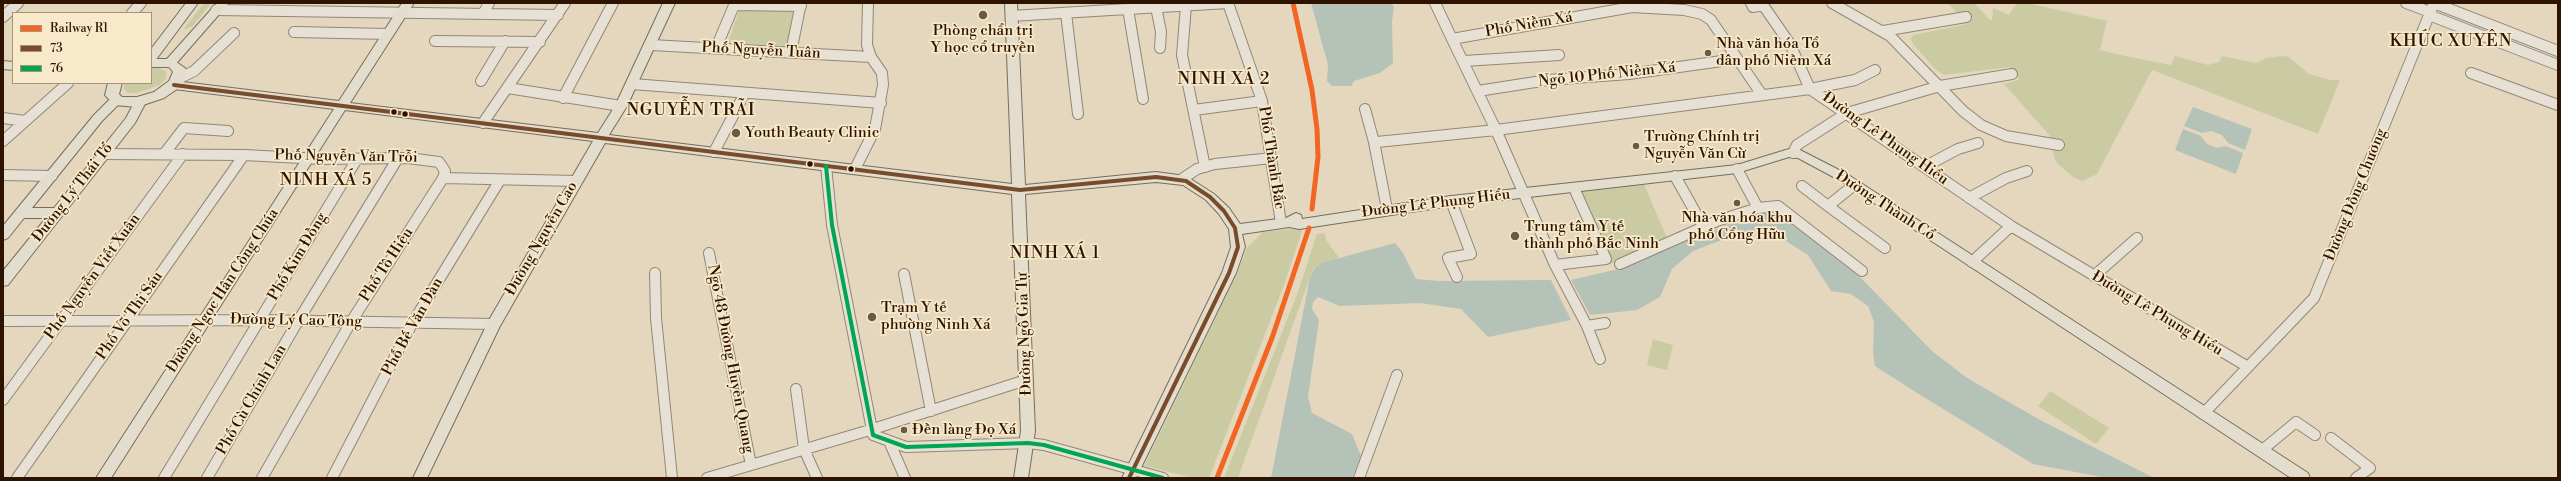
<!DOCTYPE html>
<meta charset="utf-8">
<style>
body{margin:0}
#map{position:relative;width:2561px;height:481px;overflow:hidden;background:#e4d7bd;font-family:"Libre Bodoni",serif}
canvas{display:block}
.frame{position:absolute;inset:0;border:4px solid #2e1300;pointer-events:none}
.legend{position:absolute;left:12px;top:12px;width:140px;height:72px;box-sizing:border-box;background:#f7e9ca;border:1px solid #a79379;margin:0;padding:5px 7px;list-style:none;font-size:12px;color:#2e1300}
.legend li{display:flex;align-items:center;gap:8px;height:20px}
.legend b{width:20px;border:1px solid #a79379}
</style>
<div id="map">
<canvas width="2561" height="481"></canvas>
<div class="frame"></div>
<ul class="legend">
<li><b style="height:5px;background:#f26522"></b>Railway R1</li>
<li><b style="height:5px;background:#7a4b2a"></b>73</li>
<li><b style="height:5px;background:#00a651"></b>76</li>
</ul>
</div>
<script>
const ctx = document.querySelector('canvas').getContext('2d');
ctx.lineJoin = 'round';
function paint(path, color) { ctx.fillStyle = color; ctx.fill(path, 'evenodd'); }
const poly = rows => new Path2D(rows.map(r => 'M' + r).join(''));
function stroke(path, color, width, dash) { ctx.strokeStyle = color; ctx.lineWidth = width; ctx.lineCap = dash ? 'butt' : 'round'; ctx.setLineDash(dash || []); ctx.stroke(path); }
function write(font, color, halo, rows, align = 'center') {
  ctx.font = font + ' "Libre Bodoni",serif'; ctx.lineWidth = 3.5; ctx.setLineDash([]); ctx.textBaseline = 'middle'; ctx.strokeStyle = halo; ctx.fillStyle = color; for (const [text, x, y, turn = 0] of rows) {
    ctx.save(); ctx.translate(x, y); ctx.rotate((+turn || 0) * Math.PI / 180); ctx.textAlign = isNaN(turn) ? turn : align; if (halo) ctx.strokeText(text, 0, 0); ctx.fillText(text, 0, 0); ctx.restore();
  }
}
paint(poly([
 [204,3,211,3,193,26,183,30],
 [1948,3,1974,3,1990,20,1992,20,1993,8,2009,15,2017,3,2027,3,2107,21,2100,50,2125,56,2171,65,2175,56,2208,65,2219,62,2222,56,2256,63,2266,58,2283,56,2289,57,2309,74,2330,80,2340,80,2318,134,2152,70,2097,174,2082,181,2073,177,2058,164,2054,157,2049,135,2004,84,2019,80,2010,67,1944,75,1935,69,1913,44,1911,39,1913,35,1967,24],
 [740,8,795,9,787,48,727,45],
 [151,68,159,68,166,71,166,78,160,85,137,93,128,93,124,89,124,83,151,83],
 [1643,182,1667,238,1644,253,1610,264,1577,190],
 [1303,228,1284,285,1209,478,1194,478,1144,466,1237,274,1247,248,1263,232],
 [1325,233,1326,240,1339,258,1321,263,1313,269,1238,478,1224,478,1298,292,1317,234],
 [1653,339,1673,345,1667,370,1647,365],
 [2050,391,2109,428,2096,444,2038,406]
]), '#cbcba3');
paint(poly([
 [1311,3,1392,4,1394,7,1392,21,1393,63,1380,73,1354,81,1351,86,1332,86,1327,81,1328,65],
 [2193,107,2252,129,2245,150,2228,143,2222,135,2211,131,2202,133,2184,126],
 [2183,129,2201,136,2207,144,2217,148,2226,146,2243,153,2236,174,2175,150],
 [1760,212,1785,213,1860,277,1932,351,1967,378,2042,421,2154,478,2107,478,2033,464,1914,391,1875,366,1873,352,1874,322,1868,306,1851,294,1831,291,1808,255,1773,233,1760,229,1740,233,1693,251,1672,269,1660,297,1637,310,1590,315,1571,280,1614,270],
 [1395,243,1403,253,1416,279,1438,281,1551,280,1571,320,1488,337,1461,309,1420,303,1340,306,1318,297,1313,302,1312,309,1319,320,1308,397,1312,413,1352,434,1361,456,1352,478,1271,478,1310,277,1314,269,1321,263]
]), '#b5c2b8');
stroke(poly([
 [2441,11,2558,56]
]), '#b5c2b8', 3);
const minor = poly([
 [1228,3,1262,101,1281,223],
 [1435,3,1452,39],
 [1751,3,1753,7,1763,5,1790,44,1810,89],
 [1832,3,1890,36,1963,111,1981,125,2006,136,2059,145],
 [2406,3,2430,12],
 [2434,3,2558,51],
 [734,5,801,6],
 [1186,6,1182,55,1205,167],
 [1156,7,1161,32,1160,48],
 [1128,9,1143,99],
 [216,10,558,15],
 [132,13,141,3],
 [1066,13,1078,114],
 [483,14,489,3],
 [2429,15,2558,65],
 [1011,16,1228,3],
 [3,17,18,3],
 [1883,31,1966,17],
 [294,32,388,34],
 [435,41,540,42],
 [651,45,871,57],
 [716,48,735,3],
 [791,52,801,3],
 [1464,61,1559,55],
 [2471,73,2558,105],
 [178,79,194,71,234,33],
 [481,81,505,41],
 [632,84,881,103],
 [508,88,621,106],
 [1810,89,1855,80,1875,70],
 [1478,91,1548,80,1629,74,1736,59],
 [563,98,613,3],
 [1365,109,1374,142,1377,142,1496,130,1810,89,2011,226,2248,367],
 [1194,110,1262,101],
 [3,118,25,121],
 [483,123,565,3],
 [3,141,68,83],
 [1374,142,1387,209],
 [714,152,745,93],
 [1793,153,1797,145,1847,113,1940,86,2012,74],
 [104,154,244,155,320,159,408,158,439,162,445,171,443,178,575,181],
 [164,154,184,128,228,131],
 [826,166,832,225,873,435,906,447,1028,443,1044,445,1163,478],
 [1924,167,1958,149,1978,143],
 [855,169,875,129,883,85,882,73,871,57,867,45,868,3],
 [1737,169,1758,208],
 [3,175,52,176],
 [1675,176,1703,226],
 [1182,179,1197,169,1215,164,1272,158],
 [1854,185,1828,206,1885,248],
 [1802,186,1828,206],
 [1969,198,2006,178,2027,171],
 [1451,201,1471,254,1448,258,1457,277],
 [709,253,751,465],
 [1972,262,2011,226],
 [1620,264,1717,221,1758,208,1778,206,1862,271],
 [1555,265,1606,259,1574,188],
 [655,273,656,318,672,478],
 [904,274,931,411],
 [2094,276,2137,238],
 [3,321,260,320,494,324],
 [1587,326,1605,323],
 [1600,359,1587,326,1555,265,1496,130,1452,39,1632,7,1684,10,1702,14,1711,20,1762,95],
 [796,389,804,449,817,478],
 [3,400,183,154],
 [2203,414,2314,298,2434,3],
 [2331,438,2370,468,2356,478],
 [889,441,905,478],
 [2261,451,2296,422,2315,435],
 [17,478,244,155],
 [164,478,357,159],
 [207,478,298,321,398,158],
 [262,478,351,322,443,178],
 [332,478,413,322,500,180],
 [707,478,870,430,1026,380],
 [1359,478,1397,375]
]);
const major = poly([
 [186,3,198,3,155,61,151,62,151,49,186,3],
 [217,3,229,3,174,66,166,66,164,63,166,60,217,3],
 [402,3,414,3,350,103,598,133,615,106,663,3,675,3,627,106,609,135,1012,184,1005,3,1017,3,1025,185,1156,172,1186,176,1214,194,1229,208,1240,224,1286,218,1296,213,1301,215,1302,219,1451,196,1737,165,1789,149,1800,150,1847,174,2308,473,2310,478,2291,478,1839,180,1798,158,1789,157,1737,173,1451,206,1299,229,1289,227,1242,234,1245,247,1236,273,1136,478,1122,478,1222,273,1231,247,1229,229,1219,214,1206,200,1183,185,1156,182,1025,194,1035,431,1028,478,1014,478,1021,431,1012,194,605,143,500,326,427,478,413,478,489,320,593,141,345,110,111,478,96,478,334,109,174,89,168,85,170,82,174,81,339,101,402,3],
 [116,96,122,100,120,103,102,121,32,208,54,208,126,118,136,99,140,98,146,102,135,123,8,285,3,286,3,271,46,218,24,218,8,238,3,240,3,226,94,115,112,97,116,96]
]);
const highway = poly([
 [151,59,172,59,185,68,187,71,180,87,164,98,137,107,114,105,105,95,108,83,122,83,119,94,122,97,137,97,154,92,169,81,173,72,169,67,151,67,151,59],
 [3,61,13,62,13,70,3,69,3,61]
]);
stroke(minor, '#928777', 12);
stroke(major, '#786d5d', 2);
stroke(highway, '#786d5d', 2);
stroke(minor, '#e7e1d5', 10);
paint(major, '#e3ddce');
paint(highway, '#e3ddce');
stroke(poly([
 [174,85,1020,190,1156,177,1186,181,1210,197,1224,211,1235,228,1238,247,1229,273,1129,478]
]), '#7a4b2a', 4);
stroke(poly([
 [826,166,832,225,873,435,906,447,1028,443,1044,445,1163,478]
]), '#00a651', 4);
stroke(poly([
 [1293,3,1312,90,1317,129,1318,157,1312,209],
 [1217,478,1272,338,1309,228]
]), '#f26522', 5);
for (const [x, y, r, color] of [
 [983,15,5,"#6e5842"],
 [1708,53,4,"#6e5842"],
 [394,112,3.5,"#2e1300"],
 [405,114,3.5,"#2e1300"],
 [736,133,5,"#6e5842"],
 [1636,146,4,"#6e5842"],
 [810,164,3.5,"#2e1300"],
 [851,169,3.5,"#2e1300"],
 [1737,203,4,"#6e5842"],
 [1515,236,5,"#6e5842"],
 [872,317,5,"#6e5842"],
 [904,430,4,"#6e5842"]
]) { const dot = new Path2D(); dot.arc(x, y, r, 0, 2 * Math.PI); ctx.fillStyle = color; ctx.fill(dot); stroke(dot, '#f7e9ca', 1.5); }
write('15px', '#2e1300', '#f7e9ca', [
 ["Phố Niềm Xá",1529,25,-10],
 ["Phố Nguyễn Tuân",761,51,3],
 ["Ngõ 10 Phố Niềm Xá",1607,75,-6],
 ["Đường Lê Phụng Hiểu",1885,139,35],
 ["Phố Nguyễn Văn Trỗi",346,157,1],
 ["Phố Thành Bắc",1271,158,81],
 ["Đường Lý Thái Tổ",73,193,-52],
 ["Đường Đồng Chương",2356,195,-68],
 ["Đường Lê Phụng Hiểu",1436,204,-7],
 ["Đường Thành Cổ",1885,206,33],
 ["Đường Nguyễn Cao",542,239,-60],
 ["Phố Kim Đồng",298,257,-59],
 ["Phố Tô Hiệu",387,265,-57],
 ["Phố Nguyễn Viết Xuân",93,277,-54],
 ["Đường Ngọc Hân Công Chúa",223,291,-57],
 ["Đường Lê Phụng Hiểu",2157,314,31],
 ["Phố Võ Thị Sáu",130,316,-55],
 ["Đường Lý Cao Tông",296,321,1],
 ["Phố Bế Văn Đàn",413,327,-61],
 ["Đường Ngô Gia Tự",1025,334,-92],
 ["Ngõ 48 Đường Huyền Quang",730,359,79],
 ["Phố Cù Chính Lan",252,400,-60]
]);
write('15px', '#2e1300', '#f7e9ca', [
 ["Phòng chẩn trị",983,31,"center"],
 ["Y học cổ truyền",983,48,"center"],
 ["Nhà văn hóa Tổ",1716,44],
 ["dân phố Niềm Xá",1716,61],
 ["Youth Beauty Clinic",745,133],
 ["Trường Chính trị",1644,137],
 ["Nguyễn Văn Cừ",1644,154],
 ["Nhà văn hóa khu",1737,218,"center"],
 ["phố Cổng Hữu",1737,235,"center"],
 ["Trung tâm Y tế",1524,227],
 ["thành phố Bắc Ninh",1524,244],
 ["Trạm Y tế",881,308],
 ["phường Ninh Xá",881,325],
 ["Đền làng Đọ Xá",912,430]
], 'left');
ctx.letterSpacing = '1px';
write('17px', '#2e1300', '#f7e9ca', [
 ["KHÚC XUYÊN",2451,42],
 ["NINH XÁ 2",1224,80],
 ["NGUYỄN TRÃI",691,111],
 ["NINH XÁ 5",326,181],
 ["NINH XÁ 1",1055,254]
]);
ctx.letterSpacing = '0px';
</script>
